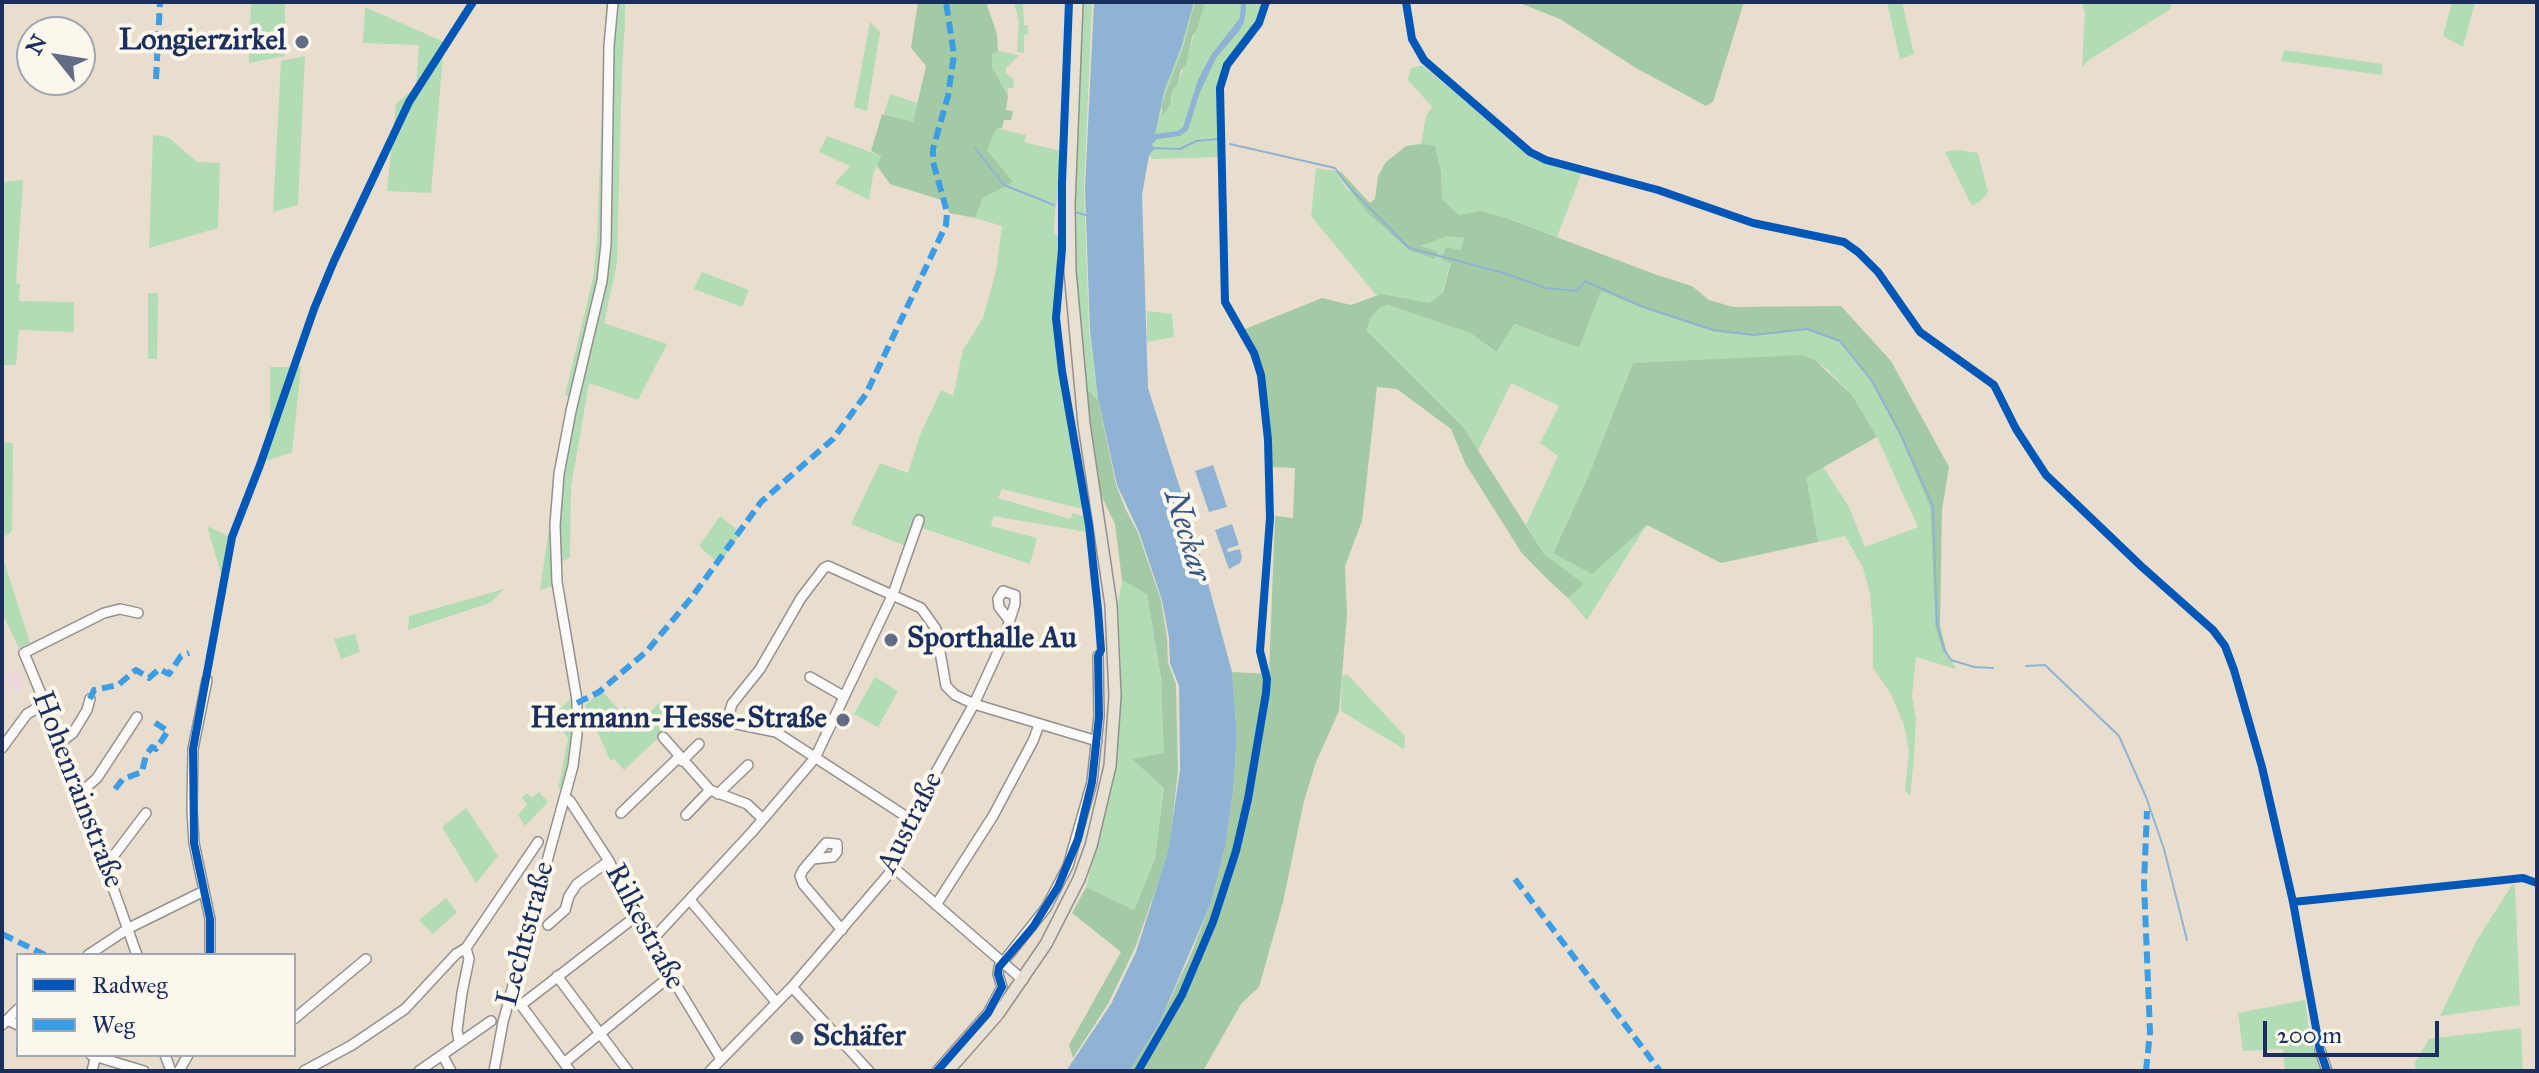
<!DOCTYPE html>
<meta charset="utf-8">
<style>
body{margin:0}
#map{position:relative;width:2539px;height:1073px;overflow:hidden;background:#e9dece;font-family:"IM FELL Great Primer",serif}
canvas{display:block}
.frame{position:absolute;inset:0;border:4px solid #1b2f5e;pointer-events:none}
.legend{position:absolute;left:16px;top:953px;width:280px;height:104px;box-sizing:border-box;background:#fbf7ec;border:2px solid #a1a7b3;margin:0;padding:10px 14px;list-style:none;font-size:24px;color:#1b2f5e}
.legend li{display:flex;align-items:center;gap:16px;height:40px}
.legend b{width:40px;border:2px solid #a1a7b3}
.north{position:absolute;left:16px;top:16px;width:80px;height:80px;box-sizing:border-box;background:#fbf7ec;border:2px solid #a1a7b3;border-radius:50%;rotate:300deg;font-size:22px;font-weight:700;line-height:32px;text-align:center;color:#1b2f5e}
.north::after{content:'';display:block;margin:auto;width:28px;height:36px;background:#636c85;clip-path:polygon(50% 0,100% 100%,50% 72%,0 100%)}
.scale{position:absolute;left:2263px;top:1021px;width:176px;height:36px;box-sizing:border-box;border:4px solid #1b2f5e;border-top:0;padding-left:10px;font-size:24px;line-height:28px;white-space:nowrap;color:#1b2f5e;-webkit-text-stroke:6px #fbf7ec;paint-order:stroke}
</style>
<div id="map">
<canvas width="2539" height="1073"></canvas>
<div class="frame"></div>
<ul class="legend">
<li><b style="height:10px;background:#0057b8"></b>Radweg</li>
<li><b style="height:10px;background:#3b9de6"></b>Weg</li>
</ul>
<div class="north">N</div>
<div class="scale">200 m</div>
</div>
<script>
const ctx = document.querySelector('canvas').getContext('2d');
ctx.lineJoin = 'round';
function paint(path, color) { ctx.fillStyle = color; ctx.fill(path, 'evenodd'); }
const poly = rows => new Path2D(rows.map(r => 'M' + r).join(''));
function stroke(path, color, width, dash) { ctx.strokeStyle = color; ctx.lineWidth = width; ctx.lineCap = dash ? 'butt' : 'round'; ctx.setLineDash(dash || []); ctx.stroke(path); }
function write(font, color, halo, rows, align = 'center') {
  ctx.font = font + ' "IM FELL Great Primer",serif'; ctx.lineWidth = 8; ctx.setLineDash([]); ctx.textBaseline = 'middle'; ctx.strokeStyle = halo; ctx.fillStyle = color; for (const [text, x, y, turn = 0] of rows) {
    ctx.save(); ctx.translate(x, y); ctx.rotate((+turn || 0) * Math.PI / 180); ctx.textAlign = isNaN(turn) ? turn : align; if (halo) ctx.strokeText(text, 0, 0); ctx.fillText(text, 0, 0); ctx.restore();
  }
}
paint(poly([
 [10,670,14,673,18,671,24,680,20,690,16,692,9,683,2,682,2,678]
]), '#ecd6db');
paint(poly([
 [251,2,285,2,285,56,249,63],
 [606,2,625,2,625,24,622,67,617,263,604,323,667,344,638,400,589,383,571,487,570,558,560,562,562,475,576,401,565,395,593,278,597,239],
 [1014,2,1023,2,1024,25,1028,25,1028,34,1024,35,1024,53,1017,52,1019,22],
 [1081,2,1092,2,1084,190,1089,330,1098,400,1084,386,1074,255,1073,208],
 [1194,2,1191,21,1160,114,1172,98,1172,91,1178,84,1205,2,1265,2,1257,25,1230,55,1219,78,1221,157,1152,159,1149,155,1152,140,1164,92,1181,48],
 [1887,2,1902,2,1914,54,1900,59],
 [2082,2,2172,2,2171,9,2090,59,2082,67,2085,13],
 [2452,2,2475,2,2463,47,2443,36],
 [365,7,442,41,444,45,431,193,387,191,396,104,416,87,419,45,363,43],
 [870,22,880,32,867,111,854,107],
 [2284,50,2382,64,2382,75,2281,61],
 [998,51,1019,55,1006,68,1006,73,1013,79,1014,88,1008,88,1008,96,992,67,992,54],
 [305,56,298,205,273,212,281,61],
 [1422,65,1532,158,1582,172,1557,237,1506,218,1481,211,1459,215,1442,199,1441,171,1435,147,1421,144,1426,116,1432,107,1408,80,1410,69],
 [890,94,918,103,913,123,884,114],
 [996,128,1026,135,1024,141,1027,143,1061,151,1060,185,1055,211,1054,232,1059,238,1053,319,1083,509,1002,489,998,498,1070,519,1073,513,1084,517,1086,532,994,516,991,526,1037,538,1030,564,916,526,908,547,851,524,880,463,908,473,920,435,941,390,953,396,963,350,983,318,996,271,1002,226,975,218,983,198,1004,173,987,150],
 [153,135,168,137,197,162,220,163,218,228,149,248],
 [827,136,881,156,873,175,869,200,835,183,850,166,819,152],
 [1958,150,1978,153,1988,192,1982,200,1972,206,1945,152],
 [1316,168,1335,171,1347,189,1420,247,1447,235,1465,238,1461,250,1446,247,1451,262,1442,293,1430,303,1376,295,1311,216],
 [23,180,16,283,20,284,19,301,74,302,74,332,19,330,16,365,4,365,2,182],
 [702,272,749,290,742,307,694,289],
 [1601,290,1643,308,1714,332,1754,336,1807,330,1823,335,1840,342,1871,382,1899,434,1930,507,1935,625,1943,651,1946,650,1956,669,1916,657,1912,696,1916,719,1914,759,1910,796,1905,790,1909,751,1904,725,1891,694,1873,668,1873,628,1870,594,1863,568,1845,536,1818,542,1805,477,1823,467,1849,507,1865,547,1918,527,1877,437,1852,395,1828,370,1815,360,1633,363,1588,477,1553,552,1592,574,1647,524,1587,620,1568,598,1583,584,1544,554,1526,525,1558,456,1540,443,1559,406,1511,383,1477,453,1463,427,1367,331,1370,318,1381,307,1388,305,1470,333,1495,352,1513,324,1579,348],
 [148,293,158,293,157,359,148,359],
 [1147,311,1172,314,1174,337,1147,342],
 [270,367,301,367,292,452,266,461,270,429],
 [2,442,13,443,12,531,2,539],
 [557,474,556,585,540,590],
 [720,516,741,533,719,564,699,546],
 [207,526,230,537,222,577],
 [2,555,30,643,19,648,2,613],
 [1122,580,1147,593,1161,681,1165,753,1132,759,1164,787,1155,859,1134,910,1086,887,1114,773,1119,722,1121,666,1118,604],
 [504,589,490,603,408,630,409,616],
 [355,634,360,652,341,659,334,639],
 [1347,674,1405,736,1404,749,1341,711,1342,677],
 [875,677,898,691,878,727,854,714],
 [602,691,619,710,625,706,645,728,656,718,650,712,660,702,670,712,675,708,680,713,685,709,693,717,685,727,677,720,624,770,614,759,610,760,585,705],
 [574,695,575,719,568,778,558,790,568,738,551,718],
 [539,792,548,802,525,826,518,815,527,805,522,797,527,793,531,798],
 [466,808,498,856,476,883,442,827],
 [2512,885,2515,885,2520,1005,2440,1016,2477,940],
 [446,898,457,912,433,934,419,920],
 [2305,1000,2311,1045,2316,1045,2321,1071,2285,1071,2283,1049,2243,1051,2238,1013],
 [2521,1028,2523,1071,2415,1071,2415,1063,2429,1039]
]), '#b2dcb3');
paint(poly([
 [918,2,986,2,997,34,998,51,992,54,992,67,1008,96,1006,110,1013,111,1011,120,1004,120,1002,128,996,129,987,150,1013,182,983,198,975,218,949,213,945,201,890,184,877,166,881,156,871,151,882,114,913,122,926,66,911,48],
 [1195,2,1205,2,1197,30,1192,37,1186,65,1181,70,1178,84,1172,91,1170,105,1162,116,1162,104,1184,44],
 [1517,2,1744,2,1713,102,1706,106,1636,68,1560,19],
 [1421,144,1435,146,1441,171,1442,199,1459,215,1481,211,1506,218,1657,275,1692,286,1709,300,1733,307,1841,306,1891,361,1949,467,1942,510,1940,626,1946,650,1943,652,1935,625,1930,507,1899,434,1871,382,1840,342,1807,330,1754,336,1714,332,1643,308,1601,291,1579,348,1514,324,1496,352,1470,333,1388,305,1381,307,1370,318,1367,331,1463,427,1544,554,1584,584,1568,598,1546,578,1521,552,1465,463,1451,429,1397,389,1377,387,1362,521,1345,566,1347,615,1339,711,1316,762,1304,801,1283,902,1259,987,1241,1004,1203,1071,1129,1071,1159,1024,1191,954,1211,903,1225,847,1233,793,1237,736,1232,672,1269,674,1275,516,1293,518,1295,468,1272,467,1272,444,1264,375,1245,329,1322,298,1351,305,1381,294,1430,303,1443,292,1451,263,1442,260,1446,247,1461,250,1464,238,1447,236,1421,246,1437,252,1435,259,1409,250,1367,212,1335,171,1341,172,1370,203,1375,199,1378,176,1386,162,1406,146],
 [1801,355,1815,360,1852,395,1877,437,1806,477,1818,542,1721,563,1647,525,1592,574,1553,553,1588,477,1633,363],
 [1084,386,1098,400,1116,485,1125,508,1138,533,1161,600,1167,638,1168,663,1176,684,1178,770,1169,852,1135,948,1108,1004,1073,1058,1069,1045,1121,952,1072,913,1086,887,1134,910,1155,859,1164,788,1132,759,1164,753,1161,679,1147,594,1122,580,1115,524,1100,493]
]), '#a4caa5');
paint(poly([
 [1094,2,1194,2,1181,48,1164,92,1155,134,1178,131,1183,127,1198,80,1211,55,1240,18,1241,2,1246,2,1246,9,1244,22,1239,31,1216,58,1200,92,1188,130,1180,136,1157,139,1151,145,1155,148,1149,155,1142,195,1148,388,1195,535,1232,672,1237,736,1233,793,1225,847,1211,903,1159,1024,1129,1071,1066,1071,1111,1004,1136,952,1168,852,1180,770,1179,686,1170,663,1169,638,1162,600,1139,532,1117,485,1098,399,1090,331,1085,189],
 [1213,465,1227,507,1209,512,1195,471],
 [1232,524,1239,545,1227,549,1228,552,1240,549,1242,558,1240,563,1229,569,1215,530]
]), '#8fb3d4');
stroke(poly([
 [1230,144,1335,168,1349,187,1409,248,1504,273,1546,288,1577,291,1585,281,1643,307,1714,330,1754,335,1807,329,1840,341,1872,381,1900,433,1933,506,1937,625,1945,651,1951,660,1974,667,1993,668],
 [975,148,1004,185,1054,205],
 [1153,148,1180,149,1196,141,1217,139],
 [1075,212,1086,215],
 [2026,666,2045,665,2119,736,2146,797,2164,849,2187,940]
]), '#8fb3d4', 2);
const minor = poly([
 [810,677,843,696],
 [207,680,193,749,192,810,194,843,210,919,210,955],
 [663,737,710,790,747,804,763,819],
 [61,742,73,733,87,710,90,699],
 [2,748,27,714,44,704],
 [682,761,699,744],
 [79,794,97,778,137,717],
 [718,794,748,765],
 [565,797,570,801,609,861,635,917,721,1059],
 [621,813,678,758],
 [686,815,710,790],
 [910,819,776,732,732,723,729,715,732,704,760,669,801,598,824,568,828,566,921,608,936,629,946,686,955,695,974,704,1097,741],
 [105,859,115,854,146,813],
 [813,859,833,857,837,852,837,844,826,843,803,870,800,876,803,884,842,930],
 [894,868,1023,980],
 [690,900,776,1002],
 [936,905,993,816,1033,741,1039,725],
 [548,925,565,910,569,896,577,884,609,861],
 [651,941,752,832,815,758,893,594,919,520],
 [88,955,129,928,204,891],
 [137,955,61,742,24,653,104,613,120,609,138,613],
 [557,976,628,1071],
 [792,987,869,1071],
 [294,1019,366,959],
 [7,1020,18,1025],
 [2,1025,18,1009],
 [459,1041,457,1030,462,993,469,959,466,948],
 [2320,1050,2327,1071],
 [91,1055,144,1071],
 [165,1055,171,1071],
 [443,1056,451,1071],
 [564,1063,669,977],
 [92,1071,96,1055],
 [179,1071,188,1055],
 [304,1071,352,1045,405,1009,456,954,466,948,538,842],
 [419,1071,491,1021],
 [494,1071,503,1022,573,766,577,734,577,700,557,582,555,525,559,474,571,411,602,281,606,244,609,46,613,2],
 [570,1071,521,1005,635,917],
 [710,1071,792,987,894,868,910,819,974,704,1003,641,1015,604,1015,595,1003,591,998,599,999,607,1009,620],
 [937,1071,988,1013,1002,987,998,974,999,967,1046,908,1068,866,1092,782,1099,716,1098,656]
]);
const major = poly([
 [948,1071,998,1014,1046,944,1079,879,1091,846,1110,766,1115,696,1111,605,1084,424,1070,271,1069,205,1077,2]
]);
stroke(minor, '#939090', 12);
stroke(major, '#939090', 14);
stroke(minor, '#fcfaf8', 9);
stroke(major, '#e6e1d3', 11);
stroke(poly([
 [156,79,160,2],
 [90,699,94,690,118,685,136,670,149,678,159,669,169,674,181,656,189,653],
 [577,703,599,692,647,651,692,597,761,502,833,439,866,394,946,225,947,212,933,162,933,149,948,96,954,55,946,2],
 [115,789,123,779,142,772,146,755,152,747,156,749,168,731,154,722],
 [1515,879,1660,1071],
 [2,934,45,955],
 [2146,1071,2150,1032,2144,883,2147,811]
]), '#3b9de6', 6, [12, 6]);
stroke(poly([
 [1406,2,1412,39,1424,60,1530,152,1546,160,1658,190,1753,223,1844,242,1858,252,1878,272,1920,332,1994,385,2016,429,2046,475,2141,566,2213,630,2225,646,2234,670,2262,767,2293,902,2320,1050,2327,1071],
 [2293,902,2523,878,2537,883],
 [210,955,210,919,194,843,193,749,232,537,260,465,314,309,334,261,409,102,473,2],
 [937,1071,988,1013,1002,987,998,974,999,967,1033,927,1058,887,1078,839,1092,782,1099,716,1098,656,1101,650,1098,610,1089,525,1062,371,1056,318,1062,249,1062,182,1069,2],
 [1138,1071,1182,995,1213,922,1236,851,1248,799,1266,693,1267,679,1260,651,1270,518,1268,440,1261,375,1254,353,1225,302,1220,88,1227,65,1259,23,1266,2]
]), '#0057b8', 8);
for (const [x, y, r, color] of [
 [302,42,8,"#636c85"],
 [891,640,8,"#636c85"],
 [843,720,8,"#636c85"],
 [797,1038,8,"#636c85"]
]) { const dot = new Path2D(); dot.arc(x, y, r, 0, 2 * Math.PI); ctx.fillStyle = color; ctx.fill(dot); stroke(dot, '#fbf7ec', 3); }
write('bold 30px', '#1b2f5e', '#fbf7ec', [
 ["Longierzirkel",286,42],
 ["Sporthalle Au",907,640,"left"],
 ["Hermann-Hesse-Straße",827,720],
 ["Schäfer",813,1038,"left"]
], 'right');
write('30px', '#1b2f5e', '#fbf7ec', [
 ["Hohenrainstraße",77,790,69],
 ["Austraße",911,823,-63],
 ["Rilkestraße",644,927,62],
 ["Lechtstraße",527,934,-75]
]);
write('italic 32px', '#365788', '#fbf7ec', [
 ["Neckar",1186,536,73]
]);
</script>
